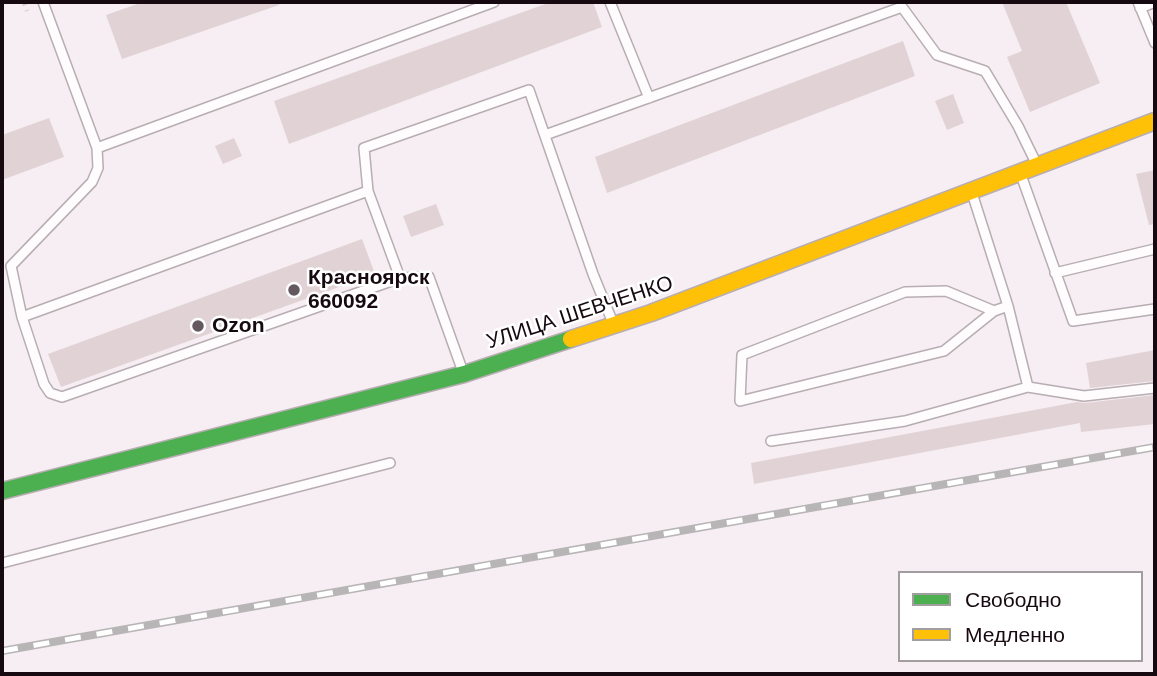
<!DOCTYPE html>
<meta charset="utf-8">
<style>
body{margin:0}
#map{position:relative;width:1157px;height:676px;overflow:hidden;background:#f6eef2;font-family:Helvetica,sans-serif}
canvas{display:block}
.frame{position:absolute;inset:0;border:4px solid #160910;pointer-events:none}
.legend{position:absolute;left:898px;top:571px;width:245px;height:91px;box-sizing:border-box;background:#fff;border:2px solid #a29d9f;margin:0;padding:9px 12px;list-style:none;font-size:21px;color:#160910}
.legend li{display:flex;align-items:center;gap:14px;height:35px}
.legend b{width:35px;border:2px solid #a29d9f}
</style>
<div id="map">
<canvas width="1157" height="676"></canvas>
<div class="frame"></div>
<ul class="legend">
<li><b style="height:9px;background:#4caf50"></b>Свободно</li>
<li><b style="height:9px;background:#ffc107"></b>Медленно</li>
</ul>
</div>
<script>
const ctx = document.querySelector('canvas').getContext('2d');
ctx.lineJoin = 'round';
function paint(path, color) { ctx.fillStyle = color; ctx.fill(path, 'evenodd'); }
const poly = rows => new Path2D(rows.map(r => 'M' + r).join(''));
function stroke(path, color, width, dash) { ctx.strokeStyle = color; ctx.lineWidth = width; ctx.lineCap = dash ? 'butt' : 'round'; ctx.setLineDash(dash || []); ctx.stroke(path); }
function write(font, color, halo, rows, align = 'center') {
  ctx.font = font + ' Helvetica,sans-serif'; ctx.lineWidth = 5; ctx.setLineDash([]); ctx.textBaseline = 'middle'; ctx.strokeStyle = halo; ctx.fillStyle = color; for (const [text, x, y, turn = 0] of rows) {
    ctx.save(); ctx.translate(x, y); ctx.rotate((+turn || 0) * Math.PI / 180); ctx.textAlign = isNaN(turn) ? turn : align; if (halo) ctx.strokeText(text, 0, 0); ctx.fillText(text, 0, 0); ctx.restore();
  }
}
paint(poly([
 [143,2,278,2,279,5,122,59,106,15],
 [551,2,593,2,602,27,289,144,274,101],
 [1002,2,1066,2,1100,83,1030,112,1007,57,1022,51],
 [903,41,915,76,607,193,595,157],
 [953,94,964,123,947,130,935,101],
 [49,118,64,157,2,180,2,135],
 [234,138,242,156,223,164,215,146],
 [1155,170,1155,224,1149,225,1136,174],
 [436,204,444,225,411,237,403,216],
 [362,239,375,274,61,387,48,354],
 [1155,350,1155,381,1090,388,1086,363],
 [1155,395,1155,424,1081,432,1080,423,754,484,751,463,1077,402,1085,403]
]), '#e1d3d5');
const lane = poly([
 [43,2,97,148,98,168,92,182,11,266,22,317,44,384,50,393,62,397,400,278,429,277,463,372],
 [610,2,649,98],
 [1138,2,1155,43],
 [1140,8,1155,2],
 [545,135,902,7,937,55,985,71,1018,126,1037,165],
 [97,148,494,2],
 [1021,175,1073,321,1155,309],
 [368,191,364,148,529,90,593,274,613,323],
 [1055,273,1155,249],
 [994,311,946,291,905,292,742,355,740,401,944,351,994,311,1008,306],
 [22,317,368,191,400,278],
 [1028,387,1084,396,1155,388],
 [771,441,905,421,1028,387,1008,306,972,193],
 [2,563,390,463]
]);
const fast = poly([
 [2,491,464,374,571,339]
]);
const slow = poly([
 [571,339,651,313,1155,121]
]);
stroke(lane, '#b7adb2', 12);
stroke(fast, '#b7adb2', 19);
stroke(slow, '#b7adb2', 19);
stroke(poly([
 [24,2,27,11]
]), '#d1cdcf', 4.5, [3.5, 5]);
stroke(lane, '#fefcfd', 9);
stroke(fast, '#4caf50', 16);
stroke(slow, '#ffc107', 16);
const rail = poly([
 [2,651,1155,447]
]);
stroke(rail, '#b8b5b6', 8);
stroke(rail, '#fff', 5, [16]);
for (const [x, y, r, color] of [
 [294,290,7,"#64595f"],
 [198,326,7,"#64595f"]
]) { const dot = new Path2D(); dot.arc(x, y, r, 0, 2 * Math.PI); ctx.fillStyle = color; ctx.fill(dot); stroke(dot, '#fff', 2.5); }
write('bold 21px', '#160910', '#fff', [
 ["Красноярск",308,278],
 ["660092",308,302],
 ["Ozon",212,326]
], 'left');
write('21px', '#160910', '#fff', [
 ["УЛИЦА ШЕВЧЕНКО",580,313,-18]
]);
</script>
